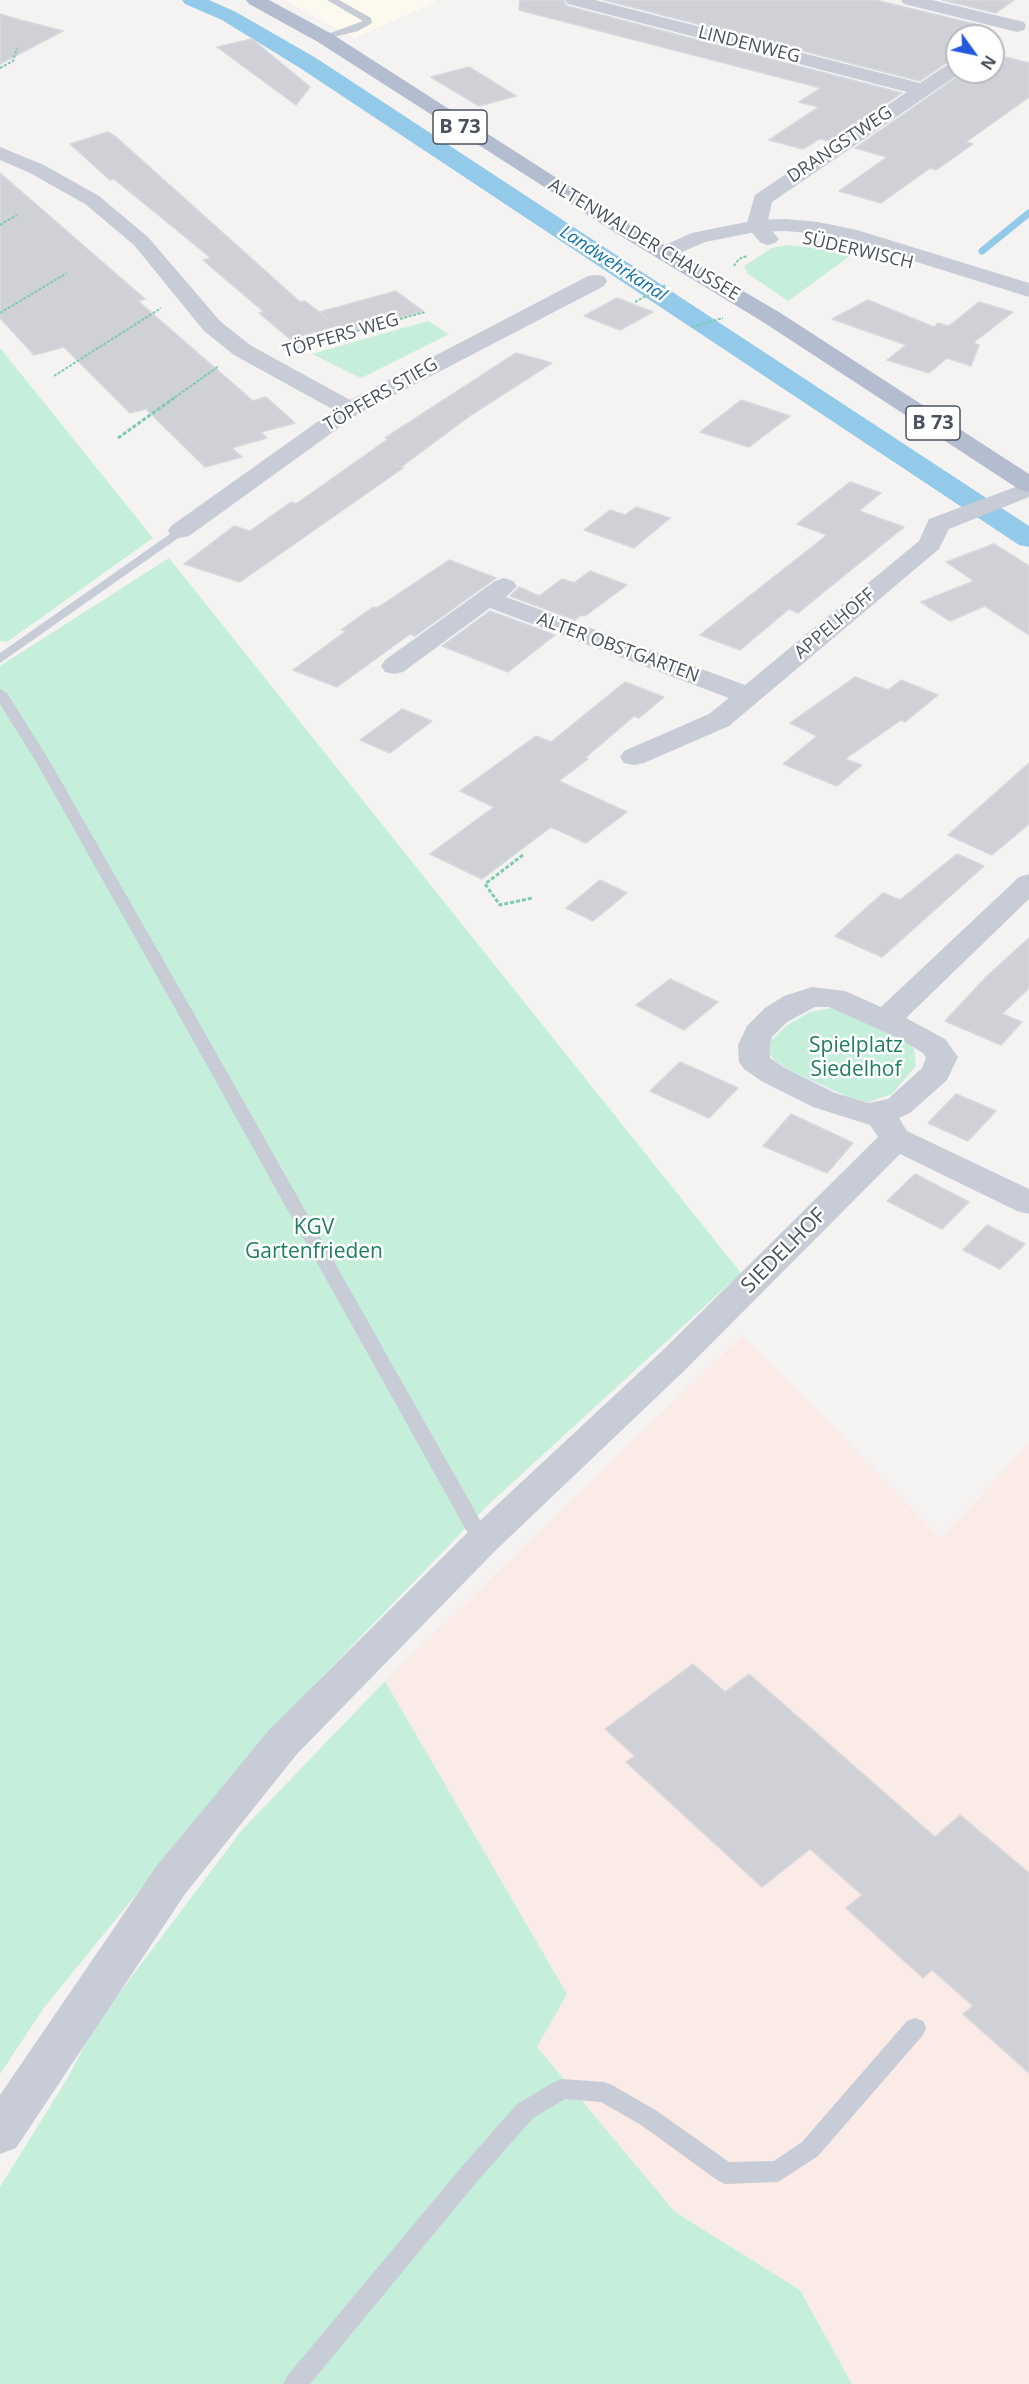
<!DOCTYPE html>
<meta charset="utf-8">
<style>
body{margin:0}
#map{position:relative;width:1029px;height:2384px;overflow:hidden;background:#f4f3f2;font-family:"Open Sans",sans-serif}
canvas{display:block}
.north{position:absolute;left:945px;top:24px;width:60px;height:60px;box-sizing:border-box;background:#fff;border:2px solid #b7babf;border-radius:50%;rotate:123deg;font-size:16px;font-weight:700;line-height:24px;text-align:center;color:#4b525f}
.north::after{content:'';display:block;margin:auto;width:21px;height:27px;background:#2459dc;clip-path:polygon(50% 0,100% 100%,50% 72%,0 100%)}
</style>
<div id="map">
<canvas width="1029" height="2384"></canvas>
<div class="north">N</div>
</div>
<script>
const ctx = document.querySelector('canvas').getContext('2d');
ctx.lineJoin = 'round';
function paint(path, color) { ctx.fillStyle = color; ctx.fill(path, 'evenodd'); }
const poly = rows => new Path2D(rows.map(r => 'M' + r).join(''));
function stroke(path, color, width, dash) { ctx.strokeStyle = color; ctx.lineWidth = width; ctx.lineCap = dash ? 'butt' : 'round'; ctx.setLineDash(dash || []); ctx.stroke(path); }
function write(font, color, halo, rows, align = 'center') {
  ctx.font = font + ' "Open Sans",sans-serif'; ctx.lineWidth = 5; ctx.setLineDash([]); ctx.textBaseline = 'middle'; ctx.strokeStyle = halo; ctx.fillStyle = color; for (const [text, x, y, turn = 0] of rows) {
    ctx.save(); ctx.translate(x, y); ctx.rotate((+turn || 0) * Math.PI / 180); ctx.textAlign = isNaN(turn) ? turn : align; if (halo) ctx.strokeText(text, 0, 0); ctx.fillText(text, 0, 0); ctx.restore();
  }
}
paint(poly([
 [284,0,432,0,436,2,354,38]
]), '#fcfaef');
paint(poly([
 [742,1335,941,1538,1029,1444,1029,2384,852,2384,800,2290,675,2212,537,2047,567,1994,385,1681]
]), '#fbebe6');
paint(poly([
 [789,245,822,249,850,256,788,301,747,273,744,266,772,248],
 [428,321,449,334,361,378,312,354],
 [0,348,153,538,7,642,0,641],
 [169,558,741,1273,488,1505,264,1737,43,2009,0,2074,0,666],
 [837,1007,904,1037,914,1049,916,1066,892,1094,869,1102,850,1098,789,1070,774,1060,765,1047,786,1026,810,1012],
 [385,1681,567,1994,537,2047,675,2212,800,2290,852,2384,0,2384,0,2187,67,2079,96,2024,242,1830]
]), '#c5eedb');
stroke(poly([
 [982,251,1029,213]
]), '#94cae9', 7);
paint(poly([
 [182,0,209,0,236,12,316,58,1029,526,1029,547,1019,545,300,68,222,20,185,4,182,0]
]), '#94cae9');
const building = poly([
 [520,0,563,0,567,6,902,93,830,141,819,139,803,149,769,140,819,107,799,102,821,88,519,10,520,0],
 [604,0,875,0,979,25,964,36,957,36,957,41,952,44,957,45,957,59,949,61,920,81,604,0],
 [942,0,1014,0,996,13,942,0],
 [0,14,20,20,63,31,0,64,0,14],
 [252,39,310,87,296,105,217,47,252,39],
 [993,54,1029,63,1029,97,966,142,973,144,936,170,930,168,881,203,839,191,887,157,855,148,964,72,993,72,993,54],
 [469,67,516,96,479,106,431,77,469,67],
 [108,132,116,137,300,302,305,301,337,326,290,339,259,313,264,312,203,260,211,258,114,179,110,180,70,144,108,132],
 [0,173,145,299,138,301,253,401,266,397,295,423,261,432,267,438,232,448,242,457,205,467,146,409,130,413,64,347,34,355,0,318,0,173],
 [396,291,423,311,345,333,320,312,396,291],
 [617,298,653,312,620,330,584,316,617,298],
 [868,300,934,327,938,323,949,326,979,302,1013,312,973,343,979,345,971,366,947,358,929,373,887,360,906,345,832,319,868,300],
 [516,353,552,363,471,415,401,467,396,465,403,468,240,582,184,564,234,526,250,531,291,502,296,504,388,439,385,438,516,353],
 [741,400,790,416,749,447,700,432,741,400],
 [850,482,881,493,859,511,904,527,798,613,789,609,740,650,700,635,827,535,797,524,850,482],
 [636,507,670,518,634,548,584,530,610,510,625,515,636,507],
 [994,544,1029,566,1029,635,985,606,950,621,921,602,974,581,946,562,994,544],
 [449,560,496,578,415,636,410,634,337,687,293,670,346,631,341,630,373,607,377,608,449,560],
 [590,571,627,585,585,616,581,615,575,620,510,596,519,587,539,596,562,579,574,583,590,571],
 [490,611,555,635,508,672,442,646,490,611],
 [855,677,888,690,901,680,938,695,905,722,901,720,845,759,862,765,837,786,783,764,817,736,790,723,855,677],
 [625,682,664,697,639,718,634,716,585,758,588,759,559,781,627,812,586,843,551,827,482,879,430,854,494,807,460,791,536,736,551,742,625,682],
 [402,709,432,721,390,753,360,740,402,709],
 [1029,763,1029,824,992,855,948,835,1029,763],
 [957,854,984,866,882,957,835,936,883,893,900,900,957,854],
 [600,880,627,893,593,921,566,908,600,880],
 [1029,938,1029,988,1002,1014,1022,1022,1001,1045,945,1021,987,976,1029,938],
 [670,979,718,1002,684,1030,636,1005,670,979],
 [680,1062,738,1088,709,1118,650,1091,680,1062],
 [956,1094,996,1111,968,1141,928,1123,956,1094],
 [791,1114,853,1143,827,1173,763,1146,791,1114],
 [915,1174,969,1202,942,1229,887,1201,915,1174],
 [987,1225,1025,1244,1000,1269,963,1250,987,1225],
 [693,1664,725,1692,749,1674,935,1837,960,1815,1029,1873,1029,2073,963,2014,973,2006,932,1970,923,1978,846,1908,862,1895,810,1849,762,1887,626,1762,635,1756,605,1729,693,1664]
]);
paint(building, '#d0d1d6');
stroke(building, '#d7d8dd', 1.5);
stroke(poly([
 [0,68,13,61,17,48],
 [0,225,17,215],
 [734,266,739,259,747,256],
 [635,302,666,285],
 [0,313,67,273],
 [692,327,723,318],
 [296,348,425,312],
 [54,376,161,308],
 [171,400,219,366]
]), '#7ecbb1', 2, [3, 1.5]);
stroke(poly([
 [118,438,174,398],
 [523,855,485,884,500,905,532,898]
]), '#7ecbb1', 3, [4, 2]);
paint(poly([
 [327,0,339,0,371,18,372,23,358,31,322,40,322,36,363,21,327,0],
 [180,527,184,528,186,531,184,534,0,663,0,653,180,527],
 [0,689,7,693,49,760,201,1026,489,1536,491,1541,489,1546,482,1548,475,1546,185,1026,35,760,0,704,0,689],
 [915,2018,923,2021,926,2028,923,2035,818,2156,778,2182,725,2184,717,2180,641,2125,601,2102,565,2099,533,2118,475,2184,310,2384,283,2384,287,2376,459,2170,517,2104,554,2082,562,2079,604,2082,612,2085,657,2111,729,2162,774,2161,802,2142,907,2021,915,2018]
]), '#c7ccd6');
paint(poly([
 [565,0,595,0,920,83,950,63,957,61,957,72,962,72,772,202,767,225,779,239,775,243,768,245,761,243,746,226,755,195,907,92,568,4,565,0],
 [901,0,932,0,1024,22,1026,26,1024,30,1017,32,904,4,901,0],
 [0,147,44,165,99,196,148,237,220,321,250,345,350,400,588,276,596,275,604,276,607,281,604,286,358,414,189,536,180,538,171,536,168,531,171,526,334,410,234,355,204,331,134,245,85,204,30,173,0,160,0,147],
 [1029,482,1029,497,949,529,939,549,729,726,644,763,634,765,624,763,620,757,624,751,709,714,729,698,490,608,403,672,394,674,385,672,381,666,385,660,495,581,504,578,513,581,517,586,506,597,745,685,919,541,929,519,1029,482],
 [1029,874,1029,899,906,1018,945,1039,958,1057,947,1080,910,1113,899,1118,907,1131,1029,1189,1029,1214,1017,1211,900,1154,684,1371,495,1551,297,1754,185,1894,16,2148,0,2154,0,2095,155,1868,269,1730,469,1531,660,1353,878,1137,870,1125,813,1107,763,1082,744,1069,739,1062,738,1045,747,1026,765,1008,784,996,812,987,845,991,881,1007,1019,877,1029,874],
 [815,1007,829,1007,898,1038,923,1053,926,1058,922,1068,888,1099,869,1103,835,1093,785,1068,770,1058,770,1045,772,1037,787,1022,815,1007]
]), '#c7ccd6');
paint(poly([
 [786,219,818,222,857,230,1029,283,1029,297,846,240,818,234,786,231,756,232,705,242,666,259,658,258,655,253,658,248,692,233,756,220,786,219]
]), '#c7ccd6');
paint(poly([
 [246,0,269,0,332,34,630,225,779,312,1029,474,1029,492,1020,490,763,322,616,233,318,42,249,4,246,0]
]), '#b4bdcf');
write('18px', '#4b525f', '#fff', [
 ["LINDENWEG",749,45,14],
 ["DRANGSTWEG",840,145,-34],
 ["ALTENWALDER CHAUSSEE",644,240,31],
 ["SÜDERWISCH",858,251,13],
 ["TÖPFERS WEG",341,336,-16],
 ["TÖPFERS STIEG",381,395,-30],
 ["APPELHOFF",835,624,-40],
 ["ALTER OBSTGARTEN",618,648,20]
]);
write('italic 18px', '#1473a9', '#fff', [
 ["Landwehrkanal",613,264,33]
]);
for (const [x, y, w] of [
 [460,127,54],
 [933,423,54]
]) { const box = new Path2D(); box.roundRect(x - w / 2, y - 17, w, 34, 4.5); ctx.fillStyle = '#fff'; ctx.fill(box); stroke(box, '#4b525f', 1.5); }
write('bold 20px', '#4b525f', null, [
 ["B 73",460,127],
 ["B 73",933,423]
]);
write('21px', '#1d7f5d', '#fff', [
 ["Spielplatz",856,1046],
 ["Siedelhof",856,1070],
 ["KGV",314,1228],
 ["Gartenfrieden",314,1252]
]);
write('21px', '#4b525f', '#fff', [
 ["SIEDELHOF",784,1251,-45]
]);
</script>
